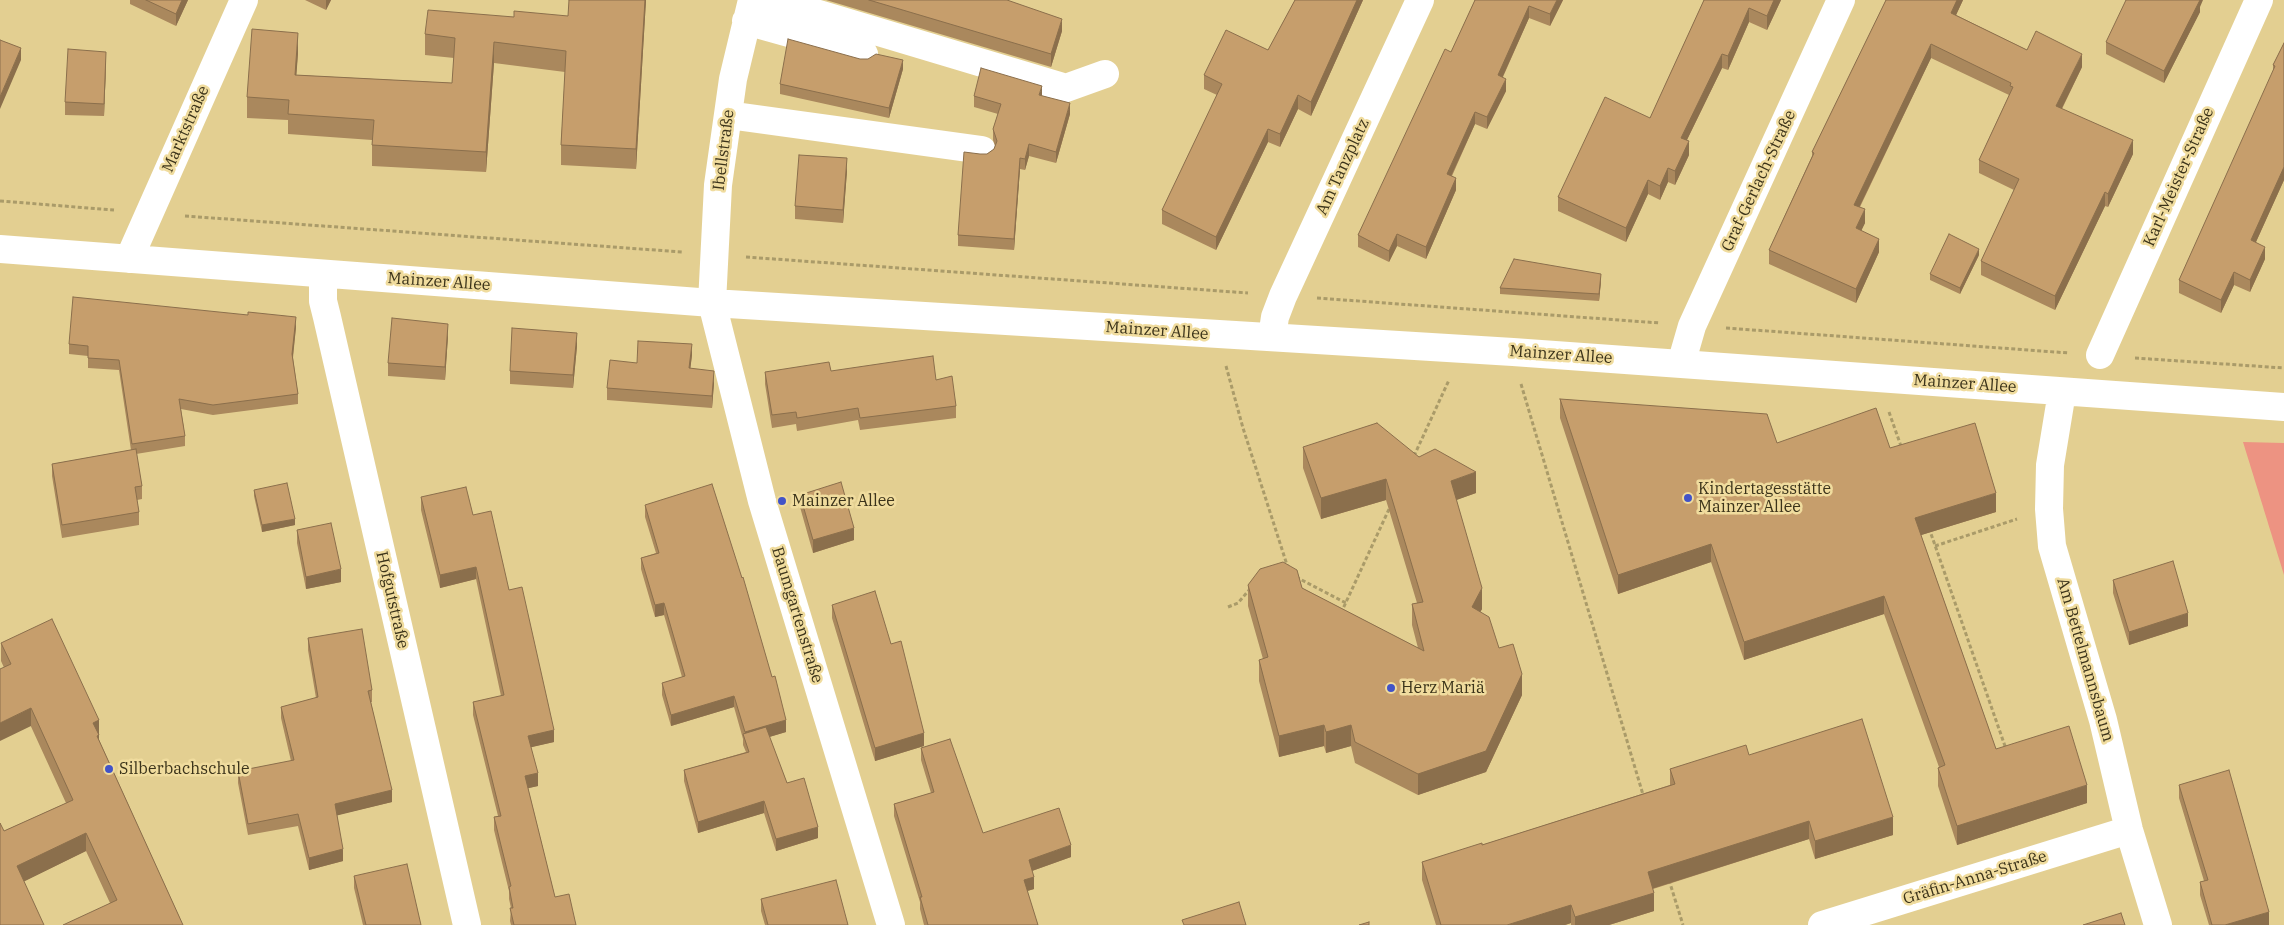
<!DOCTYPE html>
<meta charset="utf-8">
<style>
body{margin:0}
canvas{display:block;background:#e3cf91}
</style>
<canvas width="2284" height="925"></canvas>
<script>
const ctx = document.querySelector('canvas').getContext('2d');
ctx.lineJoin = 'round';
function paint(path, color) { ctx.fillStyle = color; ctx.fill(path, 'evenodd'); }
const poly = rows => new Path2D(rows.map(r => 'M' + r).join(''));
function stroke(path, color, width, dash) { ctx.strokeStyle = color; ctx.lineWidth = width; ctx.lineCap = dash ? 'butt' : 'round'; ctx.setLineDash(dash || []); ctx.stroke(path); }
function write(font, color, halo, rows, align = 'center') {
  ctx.font = font + ' "IBM Plex Serif",serif'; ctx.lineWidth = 5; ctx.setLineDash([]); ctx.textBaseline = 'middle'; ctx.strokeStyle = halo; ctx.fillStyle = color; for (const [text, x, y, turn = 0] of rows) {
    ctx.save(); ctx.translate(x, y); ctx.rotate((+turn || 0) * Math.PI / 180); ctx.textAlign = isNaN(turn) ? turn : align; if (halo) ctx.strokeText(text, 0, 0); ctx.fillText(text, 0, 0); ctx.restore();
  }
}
paint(poly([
 [2243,442,2284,443,2284,575]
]), '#ed9382');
stroke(poly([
 [0,201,114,210],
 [185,216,682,252],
 [746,257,1248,293],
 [1317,298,1660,323],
 [1726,328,2069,353],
 [2135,358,2284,368],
 [1226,366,1243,428,1288,568],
 [1521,384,1644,798],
 [1889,412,1902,449],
 [1414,456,1449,380],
 [1929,528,2006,749],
 [1935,546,2017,519],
 [1296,577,1346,603],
 [1228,607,1238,603,1250,589],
 [1341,613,1390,507],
 [1669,880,1683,925]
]), '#aa9b69', 3, [4, 2.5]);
stroke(poly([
 [752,0,733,79,718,185,712,303,762,501,891,925],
 [772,0,1066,88,1105,74],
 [746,21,864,54],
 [728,115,982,150],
 [0,249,712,303,1513,352,2284,407],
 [129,259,244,0],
 [323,274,323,301,327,317,467,925],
 [1272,337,1275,317,1283,296,1420,0],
 [2100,355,2259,0],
 [1681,364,1692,326,1841,0],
 [2062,392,2050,465,2049,509,2052,546,2103,720,2129,830,2158,925],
 [1822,925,2129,830]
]), '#fff', 28);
paint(poly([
 [130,0,188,0,176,26,130,4],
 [305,0,331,0,326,10],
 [646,0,636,169,561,165,561,145,565,72,494,63,486,172,372,166,372,140,288,134,288,120,247,118,247,97,298,53,296,75,452,83,454,58,425,55,425,34,514,17,568,16],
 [826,0,1007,0,1062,31,1051,67],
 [1295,0,1363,0,1311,116,1298,109,1280,147,1268,142,1216,250,1162,224,1162,210,1217,95,1204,89,1204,75,1268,50],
 [1475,0,1563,0,1550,26,1529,18,1503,77,1506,91,1487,129,1475,124,1452,176,1456,190,1426,259,1397,246,1389,262,1358,247,1358,235,1451,52],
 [1704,0,1781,0,1767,30,1749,22,1728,70,1722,68,1687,140,1689,155,1675,185,1668,182,1660,200,1648,194,1626,242,1558,211,1558,197,1650,118],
 [1886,0,1963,0,1956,15,2027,50,2082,67,2062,109,2133,154,2108,207,2105,206,2055,310,1981,275,1981,261,2014,190,1979,173,1979,160,2009,95,1931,58,1860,207,1865,223,1861,230,1879,252,1856,303,1769,264,1769,250,1812,156,1812,152],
 [2200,7,2200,12,2164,83,2106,54,2106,42],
 [2284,43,2284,180,2256,242,2265,259,2250,292,2234,285,2221,313,2179,293,2179,280,2273,72,2273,65],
 [860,59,903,69,889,118,780,94,780,84],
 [106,65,104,116,65,115,65,102],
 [974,96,1042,96,1070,114,1056,163,1029,156,1025,170,1020,169,1014,250,958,246,958,235,980,154,987,154,994,149,995,146,993,140,993,129,998,114,974,107],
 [847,171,843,223,795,219,795,206],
 [1979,255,1960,294,1930,280,1930,274],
 [1601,281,1599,301,1500,294,1500,288],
 [296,327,293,358,298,394,298,404,213,415,181,409,185,436,185,446,136,454,142,486,142,499,137,500,139,512,139,525,62,538,52,476,52,464,131,450,119,370,88,368,88,356,69,354,69,344],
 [448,336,445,380,388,376,388,363],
 [577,346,573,388,510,384,510,371],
 [692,355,690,369,714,383,712,408,607,400,607,388,637,363],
 [831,371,936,380,956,406,956,418,860,430,858,420,797,431,796,424,772,428,765,384,765,372],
 [1560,399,1777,443,1890,448,1996,512,1921,535,1996,749,2087,803,1957,845,1938,786,1938,768,1939,767,1884,614,1744,660,1711,562,1618,594,1560,418],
 [1303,447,1419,457,1476,493,1456,500,1482,609,1480,612,1522,695,1486,772,1418,795,1355,763,1351,746,1326,753,1324,746,1279,757,1259,681,1259,660,1263,659,1248,606,1248,585,1302,588,1418,648,1412,625,1412,604,1417,603,1386,500,1321,519,1303,468],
 [254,490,295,525,262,532,254,496],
 [800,495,854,540,813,553,800,507],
 [421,497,473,515,509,590,554,742,531,747,538,786,528,788,555,897,576,925,511,925,510,921,511,908,509,899,509,891,494,830,494,817,498,816,473,715,473,702,501,696,476,579,440,588,421,510],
 [645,505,786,732,769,737,787,783,818,838,776,851,764,813,698,833,684,781,684,770,746,752,743,745,743,739,734,707,671,726,662,695,662,683,682,677,664,615,655,617,641,569,641,558,656,553,645,517],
 [297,530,341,582,306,589,297,543],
 [2113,580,2188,626,2129,645,2113,593],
 [832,605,891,644,924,746,875,761,832,618],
 [308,638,372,690,372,702,371,702,392,802,337,815,343,861,309,870,298,826,248,835,238,783,238,771,291,761,281,718,281,707,316,698,308,650],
 [1,643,99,720,99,740,183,925,110,903,86,851,24,881,0,925,4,831,66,803,1,661],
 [921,748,983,833,1071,857,1032,871,1034,889,1027,891,1038,925,924,925,920,909,920,902,894,816,894,804,931,793,921,760],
 [1749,755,1893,835,1815,859,1809,839,1653,889,1654,911,1609,925,1571,925,1571,923,1565,925,1436,925,1422,880,1422,862,1482,845,1670,785,1670,769],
 [2179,785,2269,925,2209,925,2200,895,2200,882,2204,881,2179,798],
 [354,876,421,925,363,925,354,888],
 [761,899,848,925,765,925,761,911]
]), '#aa885d');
paint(poly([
 [182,0,188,0,176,26,176,14],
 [326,0,331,0,326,10],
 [645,0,646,0,636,169,636,149],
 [1357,0,1363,0,1311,116,1311,102],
 [1557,0,1563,0,1550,26,1550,14],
 [1774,0,1781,0,1767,30,1767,16],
 [1957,0,1963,0,1951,26,1951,13],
 [2197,0,2203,0,2200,7,2200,12,2164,83,2164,71],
 [1529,6,1529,18,1498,87,1498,75],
 [1749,8,1749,22,1728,70,1728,56],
 [1062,19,1062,31,1051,67,1051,54],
 [298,33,298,53,295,95,295,75],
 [494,42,494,63,486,172,486,152],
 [1931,44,1931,58,1854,218,1854,205],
 [21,48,21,60,0,109,0,97],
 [106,52,106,65,104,116,104,104],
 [1722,54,1722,68,1681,152,1681,138],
 [2082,54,2082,67,2056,120,2056,106],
 [903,60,903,69,889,118,889,108],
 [1506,79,1506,91,1487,129,1487,117],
 [1042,86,1042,97,1039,95],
 [1298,95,1298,109,1280,147,1280,134],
 [1070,103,1070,114,1056,163,1056,152],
 [1475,112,1475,124,1447,185,1447,174],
 [1268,129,1268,142,1216,250,1216,237],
 [2133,140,2133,154,2108,207,2108,194],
 [1689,141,1689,155,1675,185,1675,171],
 [1029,144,1029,156,1025,170,1025,159],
 [847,158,847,171,843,223,843,210],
 [1020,158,1020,169,1014,250,1014,239],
 [2284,167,2284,180,2251,253,2251,240],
 [1668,168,1668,182,1660,200,1660,186],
 [1456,178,1456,190,1426,259,1426,247],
 [1648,180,1648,194,1626,242,1626,228],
 [2105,192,2105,206,2055,310,2055,296],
 [1865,209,1865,223,1856,242,1856,228],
 [1397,234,1397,246,1389,262,1389,251],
 [1879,239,1879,252,1856,303,1856,289],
 [2265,247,2265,259,2250,292,2250,280],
 [1979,249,1979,255,1960,294,1960,288],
 [2234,272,2234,285,2221,313,2221,300],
 [1601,274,1601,281,1599,301,1599,294],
 [296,317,296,327,292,364,292,354],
 [448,324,448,336,445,380,445,367],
 [577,333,577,346,573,388,573,375],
 [692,344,692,355,689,380,689,368],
 [714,371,714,383,712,408,712,396],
 [1476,472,1476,493,1451,502,1451,481],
 [1386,479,1386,500,1321,519,1321,498],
 [1996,493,1996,512,1915,537,1915,518],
 [295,519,295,525,262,532,262,525],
 [854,528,854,540,813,553,813,540],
 [1711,544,1711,562,1618,594,1618,575],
 [476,567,476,579,440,588,440,575],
 [341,569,341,582,306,589,306,577],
 [1482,588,1482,609,1472,628,1472,607],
 [1884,596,1884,614,1744,660,1744,642],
 [664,603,664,615,655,617,655,605],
 [2188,613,2188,626,2129,645,2129,632],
 [1522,674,1522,695,1486,772,1418,795,1418,774],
 [734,696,734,707,671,726,671,715],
 [31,708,31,726,0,741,0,723],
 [99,720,99,753,93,723],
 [786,720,786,732,746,744,745,739,745,732],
 [1324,725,1324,746,1279,757,1279,736],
 [1351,725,1351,746,1326,753,1326,732],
 [554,730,554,742,528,748,528,736],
 [924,733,924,746,875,761,875,748],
 [538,773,538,786,525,789,525,776],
 [2087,785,2087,803,1957,845,1957,826],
 [392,790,392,802,335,816,335,804],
 [764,801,764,813,698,833,698,822],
 [1893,817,1893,835,1815,859,1815,841],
 [1809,821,1809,839,1648,890,1648,872],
 [818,827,818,838,776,851,776,839],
 [86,833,86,851,17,885,17,866],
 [1071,845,1071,857,1029,872,1029,860],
 [343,849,343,861,309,870,309,858],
 [1034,877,1034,889,1024,892,1024,880],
 [1654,893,1654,911,1609,925,1575,925,1575,917],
 [1571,905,1571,923,1565,925,1507,925],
 [2269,912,2269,925,2225,925]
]), '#8b6f4c');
const building = poly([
 [146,0,182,0,176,14,146,0],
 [569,0,645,0,636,149,561,145,566,51,494,42,486,152,372,145,374,120,288,114,289,100,247,97,252,29,298,33,295,75,452,83,455,38,425,34,428,10,514,17,514,11,568,16,569,0],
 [869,0,1007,0,1062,19,1051,54,869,0],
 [1295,0,1357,0,1311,102,1298,95,1280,134,1268,129,1216,237,1162,210,1222,84,1204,75,1226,30,1268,50,1295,0],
 [1475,0,1557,0,1550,14,1529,6,1498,75,1506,79,1487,117,1475,112,1447,174,1456,178,1426,247,1397,234,1389,251,1358,235,1445,49,1451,52,1475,0],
 [1704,0,1774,0,1767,16,1749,8,1728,56,1722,54,1681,138,1689,141,1675,171,1668,168,1660,186,1648,180,1626,228,1558,197,1605,97,1650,118,1704,0],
 [1886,0,1957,0,1951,13,2027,50,2036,31,2082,54,2056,106,2133,140,2108,194,2105,192,2055,296,1981,261,2019,179,1979,160,2013,87,2010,86,2011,83,1931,44,1854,205,1865,209,1856,228,1879,239,1856,289,1769,250,1814,153,1812,152,1886,0],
 [2126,0,2200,0,2164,71,2106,42,2126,0],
 [788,39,860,59,868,59,876,54,903,60,889,108,780,84,788,39],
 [0,40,21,48,0,97,0,40],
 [2284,43,2284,167,2251,240,2265,247,2250,280,2234,272,2221,300,2179,280,2275,66,2273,65,2284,43],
 [68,49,106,52,104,104,65,102,68,49],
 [981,68,1042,86,1039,95,1070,103,1056,152,1029,144,1025,159,1020,158,1014,239,958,235,964,152,980,154,987,154,994,149,997,141,993,129,1001,104,974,96,981,68],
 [799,155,847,158,843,210,795,206,799,155],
 [1949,234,1979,249,1960,288,1930,274,1949,234],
 [1514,259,1601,274,1599,294,1500,288,1514,259],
 [73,297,248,315,248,312,296,317,292,354,298,394,213,405,179,399,185,436,132,444,119,360,88,358,88,346,69,344,73,297],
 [392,318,448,324,445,367,388,363,392,318],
 [512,328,577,333,573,375,510,371,512,328],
 [638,341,692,344,689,368,714,371,712,396,607,388,610,360,637,363,638,341],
 [933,356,936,380,952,376,956,406,860,418,858,408,797,418,796,412,772,415,765,372,829,362,831,371,933,356],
 [1560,399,1767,414,1777,443,1876,408,1890,448,1975,423,1996,493,1915,518,1996,749,2069,726,2087,785,1957,826,1938,768,1945,765,1884,596,1744,642,1711,544,1618,575,1560,399],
 [1377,423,1419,457,1435,449,1476,472,1451,481,1482,588,1472,607,1489,617,1499,648,1513,644,1522,674,1486,751,1418,774,1355,742,1351,725,1326,732,1324,725,1279,736,1259,660,1268,657,1248,585,1260,569,1283,562,1297,570,1302,588,1424,651,1412,604,1423,602,1386,479,1321,498,1303,447,1377,423],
 [136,449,142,486,135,487,139,512,62,525,52,464,136,449],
 [841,482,854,528,813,540,800,495,841,482],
 [287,483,295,519,262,525,254,490,287,483],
 [712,484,742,578,743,577,772,677,775,676,786,720,745,732,734,696,671,715,662,683,685,676,664,603,655,605,641,558,659,553,645,505,712,484],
 [466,487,473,515,491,511,509,590,522,587,554,730,528,736,538,773,525,776,555,897,569,894,576,925,514,925,510,908,513,908,509,887,511,886,494,817,501,816,473,702,504,695,476,567,440,575,421,497,466,487],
 [331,523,341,569,306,577,297,530,331,523],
 [2173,561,2188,613,2129,632,2113,580,2173,561],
 [875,591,891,644,901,641,924,733,875,748,832,605,875,591],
 [52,619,99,720,93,723,99,735,97,736,183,925,63,925,117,900,86,833,17,866,44,925,0,925,0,823,4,831,73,800,31,708,0,723,0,669,11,664,1,643,52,619],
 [362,629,372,690,368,691,392,790,335,804,343,849,309,858,298,814,248,824,238,771,294,760,281,707,318,697,308,638,362,629],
 [1862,719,1893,817,1815,841,1809,821,1648,872,1654,893,1575,917,1571,905,1507,925,1441,925,1422,862,1482,843,1482,845,1675,784,1670,769,1746,745,1749,755,1862,719],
 [766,727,787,783,804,778,818,827,776,839,764,801,698,822,684,770,749,752,743,734,766,727],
 [950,739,983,833,1059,808,1071,845,1029,860,1034,877,1024,880,1038,925,928,925,920,897,922,897,894,804,934,792,921,748,950,739],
 [2229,770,2269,912,2225,925,2212,925,2200,882,2208,880,2179,785,2229,770],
 [407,864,421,925,366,925,354,876,407,864],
 [836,880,848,925,768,925,761,899,836,880],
 [1239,902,1246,925,1184,925,1182,920,1239,902],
 [2121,913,2125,925,2083,925,2121,913],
 [1369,922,1369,925,1359,925,1369,922]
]);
paint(building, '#c69e6c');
stroke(building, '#8b6f4c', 1);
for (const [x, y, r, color] of [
 [1688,498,5,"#4253c7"],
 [782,501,5,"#4253c7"],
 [1391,688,5,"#4253c7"],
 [109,769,5,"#4253c7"]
]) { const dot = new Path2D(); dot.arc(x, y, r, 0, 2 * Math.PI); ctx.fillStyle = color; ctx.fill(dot); stroke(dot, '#f0dc9e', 2); }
write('16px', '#3b331a', '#f0dc9e', [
 ["Marktstraße",186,129,-66],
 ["Ibellstraße",724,150,-83],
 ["Am Tanzplatz",1343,167,-65],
 ["Karl-Meister-Straße",2179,177,-66],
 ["Graf-Gerlach-Straße",1759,181,-65],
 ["Mainzer Allee",439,282,4],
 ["Mainzer Allee",1157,331,4],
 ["Mainzer Allee",1561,355,4],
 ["Mainzer Allee",1965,384,4],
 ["Hofgutstraße",392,600,77],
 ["Baumgartenstraße",797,615,73],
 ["Am Bettelmannsbaum",2085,660,74],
 ["Gräfin-Anna-Straße",1975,878,-17]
]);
write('16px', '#3b331a', '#f0dc9e', [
 ["Kindertagesstätte",1698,489],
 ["Mainzer Allee",1698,507],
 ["Mainzer Allee",792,501],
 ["Herz Mariä",1401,688],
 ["Silberbachschule",119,769]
], 'left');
</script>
